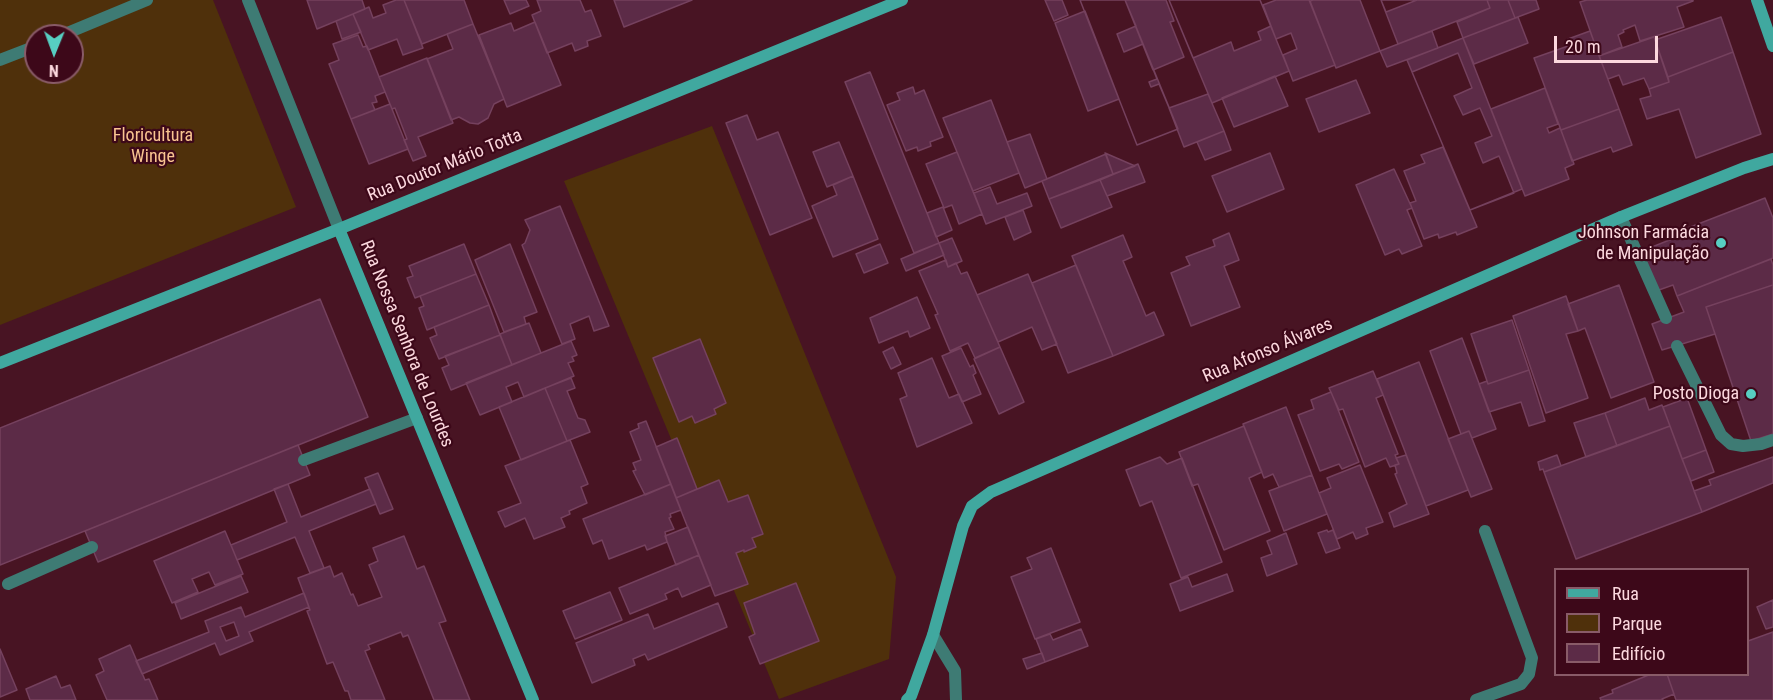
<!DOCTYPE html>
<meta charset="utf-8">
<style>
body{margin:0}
#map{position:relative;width:1773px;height:700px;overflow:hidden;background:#481423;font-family:"Roboto Condensed",sans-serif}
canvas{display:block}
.legend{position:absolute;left:1554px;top:568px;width:195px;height:108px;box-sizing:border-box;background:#3d0819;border:2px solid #895b68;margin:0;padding:8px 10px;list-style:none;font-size:18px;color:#fcd8de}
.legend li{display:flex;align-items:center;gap:12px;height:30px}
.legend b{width:30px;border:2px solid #895b68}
.north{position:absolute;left:24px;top:24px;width:60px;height:60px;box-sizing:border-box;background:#3d0819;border:2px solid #895b68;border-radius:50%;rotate:181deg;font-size:16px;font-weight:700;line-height:24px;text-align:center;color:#fcd8de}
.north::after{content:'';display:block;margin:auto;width:21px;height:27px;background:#57cec2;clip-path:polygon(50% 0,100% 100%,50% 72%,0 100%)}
.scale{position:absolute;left:1554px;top:36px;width:104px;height:27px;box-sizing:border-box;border:3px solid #fcd8de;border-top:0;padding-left:8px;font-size:18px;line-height:21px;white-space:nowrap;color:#fcd8de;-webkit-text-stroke:4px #3d0819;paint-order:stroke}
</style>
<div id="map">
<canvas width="1773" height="700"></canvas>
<ul class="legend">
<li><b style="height:8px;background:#40a89f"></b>Rua</li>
<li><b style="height:16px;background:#4f300b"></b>Parque</li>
<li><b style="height:16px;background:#5c2b47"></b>Edifício</li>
</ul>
<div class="north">N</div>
<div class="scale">20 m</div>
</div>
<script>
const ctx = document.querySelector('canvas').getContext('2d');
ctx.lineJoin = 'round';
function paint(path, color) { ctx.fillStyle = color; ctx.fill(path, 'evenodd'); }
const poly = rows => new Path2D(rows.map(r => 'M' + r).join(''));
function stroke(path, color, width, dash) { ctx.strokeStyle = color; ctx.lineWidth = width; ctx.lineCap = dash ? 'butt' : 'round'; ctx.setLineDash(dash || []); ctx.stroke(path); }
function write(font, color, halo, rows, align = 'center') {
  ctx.font = font + ' "Roboto Condensed",sans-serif'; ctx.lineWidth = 4.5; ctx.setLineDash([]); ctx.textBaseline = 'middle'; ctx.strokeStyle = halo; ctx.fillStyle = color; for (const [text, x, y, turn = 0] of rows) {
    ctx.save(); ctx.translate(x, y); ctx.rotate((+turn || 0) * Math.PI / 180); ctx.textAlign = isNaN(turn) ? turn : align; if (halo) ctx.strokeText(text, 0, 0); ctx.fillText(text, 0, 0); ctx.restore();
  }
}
paint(poly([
 [0,0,213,0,296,207,0,325],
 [36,36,72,36,72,72,36,72],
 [712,126,896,577,889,659,779,699,564,181]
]), '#4f300b');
const building = poly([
 [307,0,362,0,365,9,317,29,307,0],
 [396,0,404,0,423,48,403,55,397,39,368,50,353,14,369,7,373,18,386,13,383,5,396,0],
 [404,0,464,0,473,24,422,44,404,0],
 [504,0,526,0,529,6,510,14,504,0],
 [537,0,580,0,585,12,591,10,601,36,587,41,588,46,575,51,572,43,547,53,532,15,541,11,537,0],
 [614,0,692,0,624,27,614,0],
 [1045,0,1062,0,1068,15,1054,21,1045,0],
 [1080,0,1125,0,1178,129,1137,145,1080,0],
 [1080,0,1125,0,1136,26,1117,34,1124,52,1143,44,1157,79,1149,82,1151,87,1159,84,1178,129,1137,145,1080,0],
 [1125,0,1166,0,1174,21,1170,22,1184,57,1153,70,1125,0],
 [1169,0,1260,0,1271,26,1258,32,1261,40,1234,51,1231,42,1193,58,1169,0],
 [1169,0,1260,0,1289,71,1212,103,1169,0],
 [1276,0,1309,0,1335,65,1293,81,1283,55,1297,49,1291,33,1276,39,1263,5,1276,0],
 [1313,0,1360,0,1380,51,1336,68,1310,1,1313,0],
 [1381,0,1487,0,1490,8,1398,44,1381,0],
 [1381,0,1417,0,1386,12,1381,0],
 [1487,0,1508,0,1515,18,1463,38,1457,22,1490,8,1487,0],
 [1508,0,1536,0,1539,9,1515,18,1508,0],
 [1587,0,1693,0,1693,1,1677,7,1684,27,1640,41,1635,25,1623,30,1624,32,1618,35,1622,47,1599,56,1580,2,1587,0],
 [1085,11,1119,99,1088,111,1055,23,1085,11],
 [353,14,361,32,342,39,336,21,353,14],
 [1518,17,1528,43,1474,64,1463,38,1518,17],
 [1721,17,1733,52,1668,77,1655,40,1721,17],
 [535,22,561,85,507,107,479,35,511,23,514,31,535,22],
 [473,24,504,99,494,104,488,118,478,124,470,123,459,117,451,120,427,59,453,49,447,34,473,24],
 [1432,31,1438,48,1387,67,1380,51,1432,31],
 [1590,31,1619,109,1561,130,1534,58,1571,45,1568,39,1590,31],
 [358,35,363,47,367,46,385,92,375,96,377,102,372,103,375,110,351,119,329,64,339,60,333,44,358,35],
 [1654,37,1669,82,1649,89,1644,78,1623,85,1619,75,1608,79,1599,56,1654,37],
 [1463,38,1522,189,1470,210,1407,60,1463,38],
 [1733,52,1761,134,1696,158,1679,109,1647,119,1640,99,1651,96,1649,89,1669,82,1668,77,1733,52],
 [1458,53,1472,88,1454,96,1463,115,1480,108,1492,136,1475,143,1483,163,1499,156,1514,193,1470,210,1412,72,1458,53],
 [427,58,453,123,418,137,426,156,413,161,404,140,407,139,395,108,392,109,379,77,427,58],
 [870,72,939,243,914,253,845,82,870,72],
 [1275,76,1288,106,1234,127,1222,98,1275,76],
 [1356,80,1370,113,1319,132,1306,99,1356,80],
 [913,87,915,94,924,90,943,137,930,142,931,146,918,151,917,147,906,151,887,105,900,100,897,93,913,87],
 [1545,88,1558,124,1547,128,1549,133,1560,128,1574,164,1565,168,1569,179,1525,196,1491,109,1545,88],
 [1208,94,1224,131,1184,147,1169,108,1208,94],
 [991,100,1019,173,973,191,943,118,991,100],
 [390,104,408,149,369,164,351,119,390,104],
 [1619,109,1632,145,1613,152,1611,147,1572,161,1561,130,1619,109],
 [747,115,757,140,778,132,812,218,770,235,726,123,747,115],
 [1224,131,1231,150,1205,160,1197,142,1224,131],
 [1030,134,1047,179,1025,188,1007,142,1030,134],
 [839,142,853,176,827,187,813,152,839,142],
 [1443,147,1477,227,1457,235,1456,232,1439,238,1438,234,1424,239,1410,203,1416,201,1404,171,1425,163,1421,155,1443,147],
 [957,152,982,214,959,224,952,205,944,208,926,164,957,152],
 [1105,153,1135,166,1113,174,1105,153],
 [1270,153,1284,189,1227,212,1212,176,1270,153],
 [1106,154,1113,174,1049,199,1042,181,1106,154],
 [1138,164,1145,182,1107,196,1100,180,1138,164],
 [1394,169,1412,208,1407,210,1422,246,1402,254,1399,249,1385,255,1356,185,1394,169],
 [853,176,878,239,833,257,812,206,837,195,833,185,853,176],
 [1100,180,1112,207,1061,228,1049,199,1100,180],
 [990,187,997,204,1027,193,1032,206,986,224,974,193,990,187],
 [1765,198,1773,218,1773,258,1677,296,1673,285,1656,291,1642,251,1677,237,1675,233,1765,198],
 [560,206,609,326,594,331,589,316,570,324,575,339,562,344,522,245,525,243,530,230,525,220,560,206],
 [943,207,952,230,936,237,927,213,943,207],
 [1023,210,1031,232,1014,240,1005,217,1023,210],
 [1229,233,1239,260,1224,266,1240,307,1191,326,1171,273,1190,265,1186,257,1215,246,1213,240,1229,233],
 [1123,235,1132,257,1123,261,1146,316,1154,312,1164,335,1113,356,1072,256,1123,235],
 [952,238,962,261,948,267,939,243,952,238],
 [939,243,944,255,906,271,901,259,939,243],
 [464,244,476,274,415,298,407,278,413,276,409,266,464,244],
 [510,244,537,312,524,317,526,324,504,332,475,260,510,244],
 [880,244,888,263,864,273,856,254,880,244],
 [1771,259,1773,265,1773,285,1706,307,1715,334,1662,350,1652,324,1684,312,1677,296,1771,259],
 [946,260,948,267,956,263,961,274,967,272,1000,347,975,358,968,343,950,351,935,315,938,314,919,271,946,260],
 [1076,265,1113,356,1068,373,1032,283,1076,265],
 [476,274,489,305,427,330,419,308,424,306,420,296,476,274],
 [1028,274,1057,344,1042,350,1032,327,998,342,977,295,1028,274],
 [1619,285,1654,382,1611,398,1585,328,1578,331,1568,304,1619,285],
 [1773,285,1773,434,1751,441,1706,307,1773,285],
 [1566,296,1578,331,1566,334,1588,398,1546,413,1513,316,1566,296],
 [917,297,930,328,910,337,908,331,879,343,870,318,917,297],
 [320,299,368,417,0,565,0,428,320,299],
 [489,305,500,335,439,359,430,338,437,335,434,327,489,305],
 [1512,320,1529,370,1488,384,1471,334,1512,320],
 [529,323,541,353,512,365,500,334,529,323],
 [500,335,512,365,451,390,442,368,449,365,445,356,500,335],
 [1462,338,1496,429,1472,438,1469,431,1461,434,1430,351,1462,338],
 [700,339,726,403,714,409,716,414,695,423,692,416,679,422,653,358,700,339],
 [571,341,577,355,572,357,574,361,568,363,574,376,524,397,518,382,506,387,512,402,480,415,466,383,571,341],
 [893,347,901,364,891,369,883,352,893,347],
 [1000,347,1024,402,999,414,974,359,1000,347],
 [961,348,970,367,973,365,976,373,973,375,981,394,962,402,942,356,961,348],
 [932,358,949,398,959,394,972,423,917,447,900,399,907,396,898,373,932,358],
 [1419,362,1468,490,1426,506,1377,379,1419,362],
 [1529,370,1545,421,1529,426,1521,402,1489,412,1479,384,1487,381,1488,384,1529,370],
 [1373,371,1383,395,1376,398,1398,454,1395,455,1399,464,1390,467,1386,458,1365,467,1343,409,1339,410,1329,388,1373,371],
 [571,378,575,388,567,391,578,418,585,420,590,432,567,441,545,388,571,378],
 [545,388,567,441,521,460,499,407,545,388],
 [1331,392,1359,462,1342,469,1339,464,1320,471,1298,415,1314,409,1311,400,1331,392],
 [1645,398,1649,410,1662,405,1670,426,1617,446,1605,413,1645,398],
 [1687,398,1706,450,1682,459,1663,407,1687,398],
 [1286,407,1312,475,1279,487,1273,474,1264,478,1243,424,1286,407],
 [1605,413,1617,446,1586,457,1574,423,1605,413],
 [646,421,671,484,645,495,633,471,636,470,633,463,641,460,630,432,639,428,638,424,646,421],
 [1244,426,1262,472,1249,478,1270,531,1224,550,1198,484,1192,486,1179,452,1244,426],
 [1670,426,1702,512,1576,559,1544,472,1670,426],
 [1469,431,1492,489,1471,497,1448,439,1469,431],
 [677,438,697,489,676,498,656,447,677,438],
 [570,440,588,484,581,487,587,503,569,511,570,514,561,518,565,527,534,539,525,518,505,527,498,512,521,503,505,466,570,440],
 [298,445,310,475,98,562,85,531,298,445],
 [1706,450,1714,472,1691,481,1682,459,1706,450],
 [1406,455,1429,514,1394,527,1389,513,1407,504,1395,474,1397,473,1395,465,1399,464,1396,458,1406,455],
 [1557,455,1561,466,1544,472,1543,469,1540,470,1538,462,1557,455],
 [1160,457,1167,464,1182,458,1222,562,1181,578,1152,501,1140,506,1126,470,1160,457],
 [1773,457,1773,483,1702,512,1694,491,1711,485,1709,480,1773,457],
 [1360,465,1383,522,1366,528,1368,534,1356,539,1353,532,1337,539,1319,493,1331,488,1327,478,1360,465],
 [378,473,393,509,380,514,365,478,378,473],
 [1312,475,1327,514,1284,531,1269,491,1312,475],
 [719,480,728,502,748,495,763,534,752,538,756,547,744,552,744,550,736,553,748,584,715,596,676,498,719,480],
 [288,484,301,517,370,489,376,504,309,531,324,568,310,573,295,537,237,560,231,545,287,522,274,489,288,484],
 [671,484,681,510,670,514,671,517,669,518,674,529,665,532,667,542,647,550,645,545,609,559,602,540,593,544,583,519,671,484],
 [688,527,699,555,676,565,665,536,688,527],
 [1327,530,1328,532,1333,530,1340,548,1326,553,1318,533,1327,530],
 [225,531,243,574,215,585,209,572,192,579,198,592,172,603,154,561,225,531],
 [1286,533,1297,564,1267,576,1261,558,1272,554,1267,541,1286,533],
 [404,536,417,569,424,566,446,621,439,623,470,700,434,700,408,635,403,637,401,632,368,645,370,649,365,651,385,700,351,700,348,691,345,691,333,662,327,664,307,611,310,610,298,578,330,566,334,577,342,573,351,595,353,594,358,606,382,597,369,565,378,561,373,548,404,536],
 [1051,548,1080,622,1035,639,1011,577,1032,569,1027,558,1051,548],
 [699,555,711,585,682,597,678,588,665,594,667,599,630,614,619,588,699,555],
 [1227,574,1233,591,1180,611,1170,584,1188,577,1192,587,1227,574],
 [241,576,248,592,181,619,175,603,241,576],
 [796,583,819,641,760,664,749,637,755,634,744,603,796,583],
 [610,592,622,620,575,639,563,611,610,592],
 [304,593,309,607,249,632,253,641,220,655,215,643,142,674,136,661,209,632,205,621,241,607,245,617,304,593],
 [234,622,239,636,226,641,220,627,234,622],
 [1773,600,1773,627,1766,629,1757,607,1773,600],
 [718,603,727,627,648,660,645,654,633,659,635,665,592,683,576,643,648,614,654,629,718,603],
 [1081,629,1088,646,1045,662,1036,639,1050,634,1053,640,1081,629],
 [1773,632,1773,700,1676,700,1667,674,1748,674,1748,641,1773,632],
 [130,645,145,680,149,679,158,700,107,700,96,675,104,671,99,659,130,645],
 [0,649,17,690,0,697,0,649],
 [1042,653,1045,662,1027,669,1023,659,1042,653],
 [1651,674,1667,674,1674,694,1662,699,1663,700,1601,700,1600,698,1613,693,1612,690,1651,674],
 [56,676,61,688,70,685,76,700,30,700,26,689,56,676]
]);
paint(building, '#5c2b47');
stroke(building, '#75415e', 1.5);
stroke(poly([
 [60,36,147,0],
 [0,60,36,46],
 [1621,217,1666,318],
 [1677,346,1721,435,1731,444,1743,446,1761,444,1773,440],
 [304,460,417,418],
 [8,584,92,547],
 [933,635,955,671,956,700],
 [1476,700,1521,684,1529,674,1532,658,1485,531]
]), '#3e7b74', 12);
stroke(poly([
 [248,0,339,229]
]), '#3e7b74', 12);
stroke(poly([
 [1757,0,1773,46],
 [339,229,533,700],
 [0,363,339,229,902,0],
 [907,700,911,696,933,635,963,526,972,506,991,492,1621,217,1744,168,1773,159]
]), '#40a89f', 12);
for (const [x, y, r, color] of [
 [1721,243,6,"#57cec2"],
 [1751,394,6,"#57cec2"]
]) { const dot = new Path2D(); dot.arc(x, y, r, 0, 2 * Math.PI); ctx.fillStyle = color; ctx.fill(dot); stroke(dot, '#3d0819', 2); }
write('18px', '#f9c591', '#3d0819', [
 ["Floricultura",153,136],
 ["Winge",153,157]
]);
write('18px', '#fcd8de', '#3d0819', [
 ["Rua Doutor Mário Totta",445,166,-22],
 ["Rua Nossa Senhora de Lourdes",406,344,68],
 ["Rua Afonso Álvares",1268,351,-23]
]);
write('18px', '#fcd8de', '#3d0819', [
 ["Johnson Farmácia",1709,233],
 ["de Manipulação",1709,254],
 ["Posto Dioga",1739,394]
], 'right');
</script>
